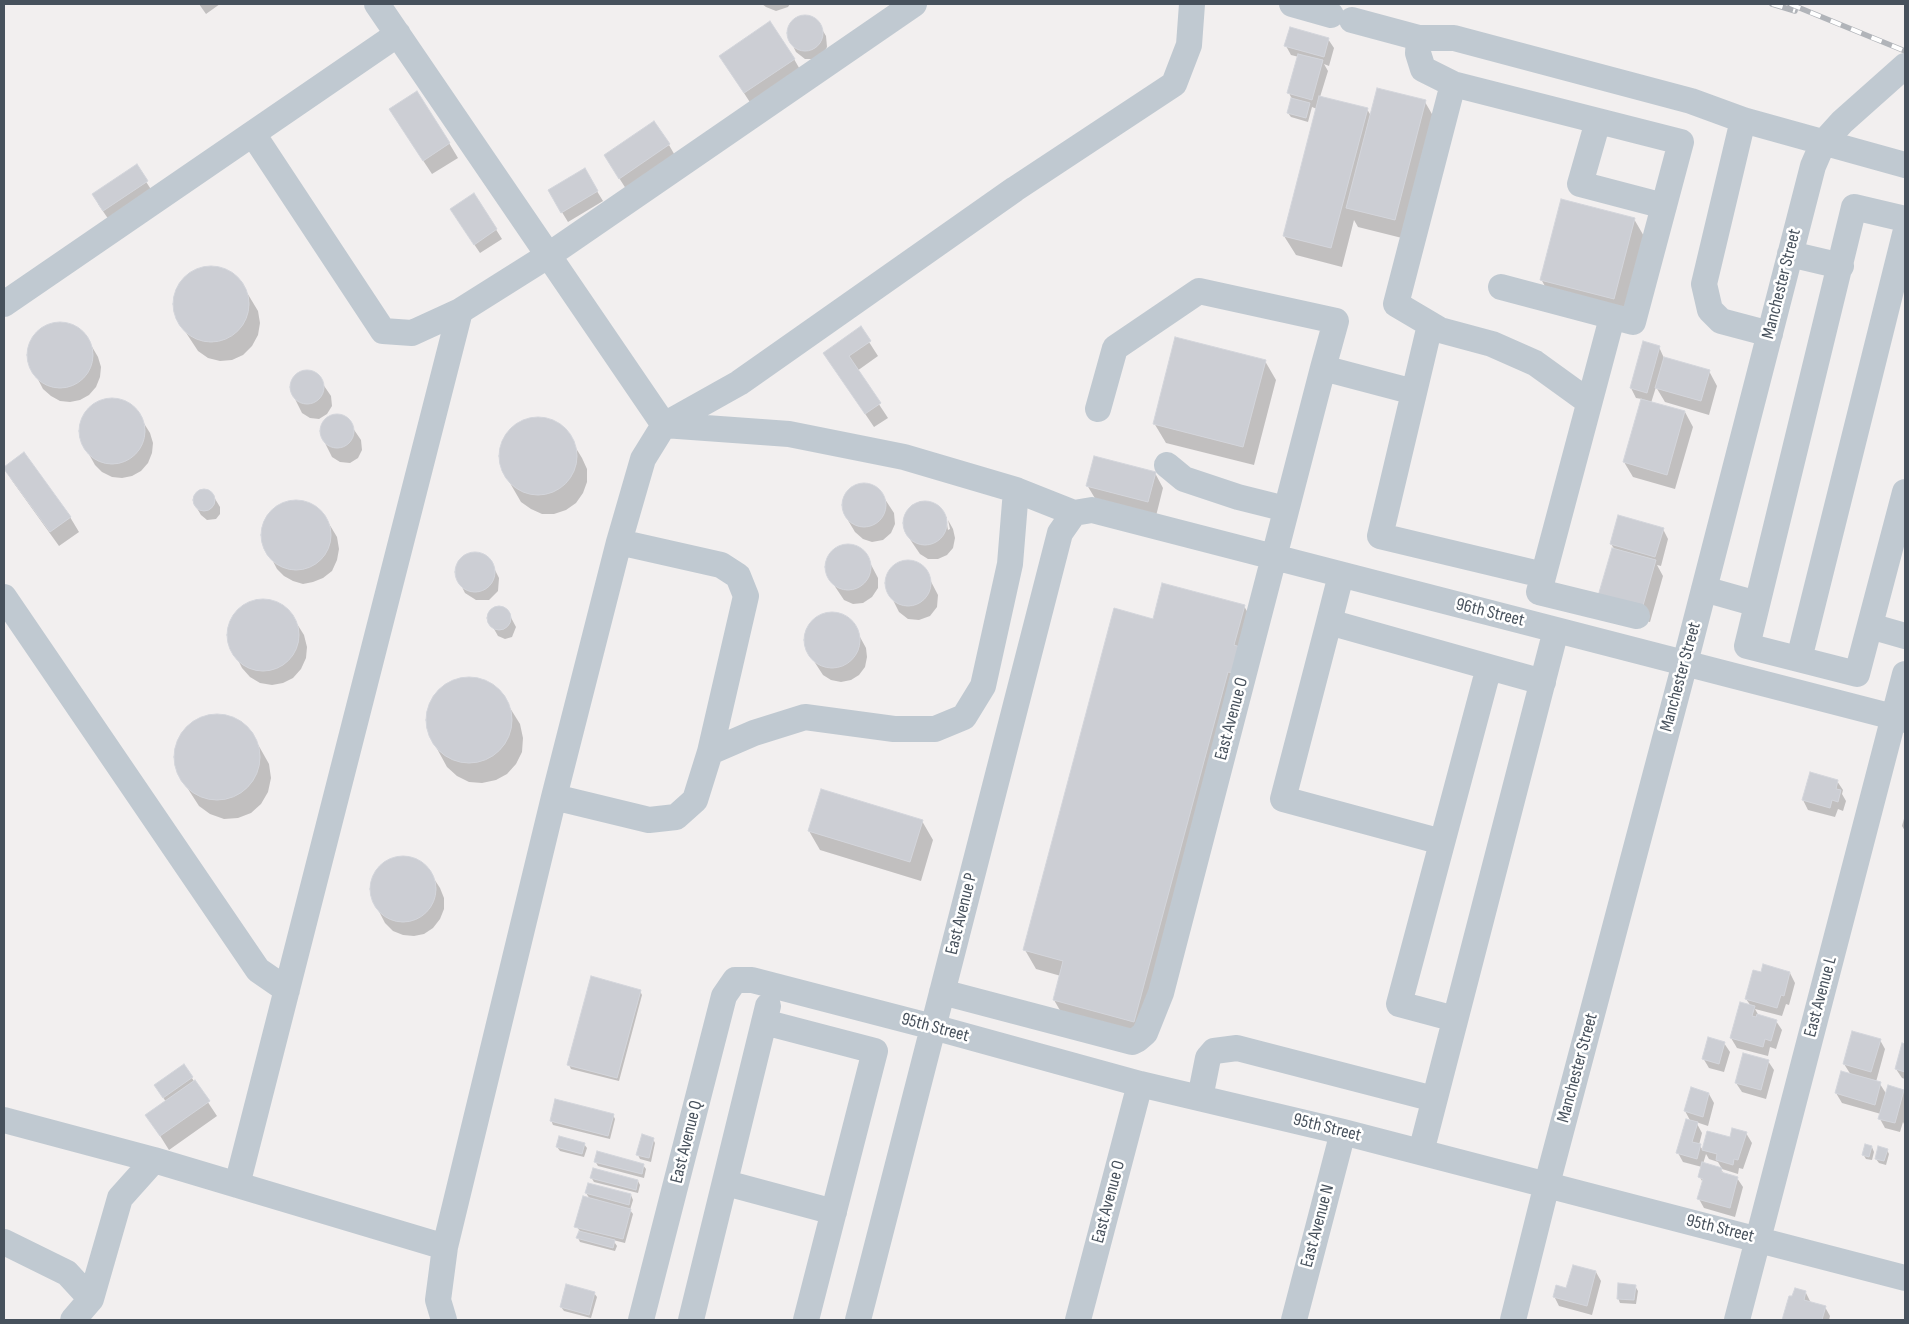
<!DOCTYPE html>
<style>
body{margin:0}
#map{position:relative;width:1909px;height:1324px;overflow:hidden;background:#f2efef;font-family:"Sofia Sans Condensed",sans-serif}
canvas{display:block}
.frame{position:absolute;inset:0;border:5px solid #47515c;pointer-events:none}
</style>
<div id="map">
<canvas width="1909" height="1324"></canvas>
<div class="frame"></div>
</div>
<script>
const ctx = document.querySelector('canvas').getContext('2d');
ctx.lineJoin = 'round';
function paint(path, color) { ctx.fillStyle = color; ctx.fill(path, 'evenodd'); }
const poly = rows => new Path2D(rows.map(r => 'M' + r).join(''));
function stroke(path, color, width, dash) { ctx.strokeStyle = color; ctx.lineWidth = width; ctx.lineCap = dash ? 'butt' : 'round'; ctx.setLineDash(dash || []); ctx.stroke(path); }
function write(font, color, halo, rows, align = 'center') {
  ctx.font = font + ' "Sofia Sans Condensed",sans-serif'; ctx.lineWidth = 5; ctx.setLineDash([]); ctx.textBaseline = 'middle'; ctx.strokeStyle = halo; ctx.fillStyle = color; for (const [text, x, y, turn = 0] of rows) {
    ctx.save(); ctx.translate(x, y); ctx.rotate((+turn || 0) * Math.PI / 180); ctx.textAlign = isNaN(turn) ? turn : align; if (halo) ctx.strokeText(text, 0, 0); ctx.fillText(text, 0, 0); ctx.restore();
  }
}
paint(poly([
 [199,4,220,4,206,14],
 [762,4,790,4,788,7,776,11,766,7],
 [808,16,813,18,820,26,826,36,827,47,822,56,817,59,805,59,796,52,788,36,789,26,797,18],
 [1328,39,1334,48,1329,66,1324,64,1328,71,1320,97,1367,109,1371,116,1425,102,1436,121,1406,239,1358,227,1354,220,1342,267,1296,255,1284,236,1317,109,1312,107,1308,122,1291,117,1288,113,1292,99,1289,93,1299,57,1291,55,1286,46],
 [720,56,794,59,802,73,753,107],
 [399,124,449,143,458,158,432,174],
 [669,145,677,159,628,192,614,170],
 [136,166,152,191,109,220,98,204],
 [584,170,603,201,568,222,549,191],
 [474,195,502,239,480,253,457,219],
 [1634,219,1645,238,1625,317,1552,299,1541,279],
 [208,267,220,268,231,272,240,281,258,311,260,323,258,335,252,346,243,355,232,360,220,361,208,358,198,351,179,322,175,310,175,298,179,286,186,277,196,270],
 [55,323,65,323,75,326,84,333,98,357,101,367,100,377,96,387,89,395,80,400,70,402,60,401,51,396,43,389,30,364,28,353,30,343,36,334,44,327],
 [860,328,878,356,857,371,888,418,874,427,824,353],
 [1644,343,1659,347,1664,358,1709,371,1717,386,1709,415,1665,402,1656,387,1651,403,1685,412,1693,427,1675,489,1633,477,1624,462,1642,399,1636,398,1631,388],
 [1265,361,1276,380,1254,465,1166,443,1154,423],
 [307,371,316,374,331,396,332,406,327,414,319,419,310,418,302,413,290,389,292,380,298,373],
 [106,399,117,399,127,402,135,409,150,433,153,443,152,453,148,463,141,471,132,476,122,478,112,477,102,472,95,465,81,440,80,429,82,419,87,410,96,403],
 [337,415,346,418,361,440,362,450,358,458,350,463,340,462,332,457,320,433,322,424,328,417],
 [540,418,552,421,563,427,582,458,587,469,587,482,583,493,576,503,566,510,554,514,542,514,531,509,521,502,503,471,500,459,501,446,506,434,515,425,527,419],
 [4,468,70,517,79,532,59,546,13,482],
 [1155,473,1163,488,1156,516,1096,500,1087,485],
 [860,484,870,484,879,490,894,513,895,524,891,533,883,540,872,542,863,539,855,532,846,517,843,507,845,497,850,489],
 [200,490,207,490,211,492,220,507,220,514,216,519,207,520,201,515,195,505,194,498],
 [290,501,302,501,313,505,322,512,337,537,339,549,337,560,332,571,323,578,313,582,303,584,293,581,284,576,277,569,264,544,263,534,265,523,271,513,280,505],
 [921,501,930,502,939,506,947,518,946,518,948,530,950,529,948,520,953,529,955,538,953,548,947,555,938,559,928,559,920,554,905,532,903,522,906,513,912,505],
 [1663,529,1668,539,1661,566,1657,565,1663,576,1650,622,1607,611,1615,550,1611,544],
 [846,545,856,547,865,553,878,578,878,588,872,597,863,603,853,604,844,600,828,576,826,566,829,556,836,549],
 [477,553,482,554,491,562,499,578,498,591,489,600,476,600,465,593,460,583,456,571,461,560,465,556],
 [905,561,916,563,925,570,938,595,937,607,930,616,919,620,908,619,899,612,886,586,887,575,894,566],
 [258,600,269,600,280,604,289,611,304,635,307,647,306,658,301,669,293,678,283,683,272,685,260,683,250,677,242,668,229,642,229,630,232,619,239,610,247,604],
 [1244,606,1255,625,1145,1040,1065,1019,1054,1000,1061,976,1036,969,1025,950,1154,620],
 [498,608,507,610,516,627,512,637,505,639,498,636,489,620,492,611],
 [827,614,836,614,846,617,853,624,866,648,867,657,865,667,859,675,851,680,841,682,831,680,823,675,808,652,805,643,806,633,811,624,818,617],
 [475,678,489,683,500,692,520,724,523,738,522,752,516,764,507,774,496,780,482,783,469,782,457,776,447,767,429,734,427,721,429,707,436,694,447,684,461,679],
 [216,715,229,716,242,722,251,732,269,764,271,778,268,792,261,804,251,813,238,818,224,819,210,814,199,806,179,775,176,761,176,747,182,734,190,724,202,717],
 [1811,773,1837,781,1843,790,1842,794,1846,801,1843,811,1838,809,1835,817,1808,810,1803,800],
 [1905,815,1905,831,1902,826],
 [922,821,933,840,921,881,820,850,809,831],
 [406,856,416,859,425,865,440,888,444,898,444,909,440,919,433,928,424,934,414,936,403,935,393,931,385,923,372,898,370,887,373,877,378,868,386,861,396,857],
 [1790,973,1795,983,1789,1005,1786,1004,1782,1016,1755,1009,1759,1016,1776,1021,1782,1030,1776,1049,1770,1047,1768,1056,1737,1048,1731,1038,1751,1006,1746,999],
 [640,991,642,995,619,1081,571,1069,569,1065],
 [1880,1040,1885,1049,1876,1082,1880,1084,1887,1095,1903,1091,1905,1094,1905,1126,1903,1122,1900,1132,1885,1128,1880,1119,1881,1114,1842,1103,1836,1093,1851,1075,1844,1064],
 [1724,1043,1730,1052,1724,1072,1709,1068,1703,1058],
 [1903,1045,1905,1045,1905,1079,1902,1078,1896,1069],
 [1768,1061,1774,1070,1766,1099,1742,1092,1736,1083],
 [184,1066,217,1116,169,1150,147,1115,166,1102,161,1094],
 [1709,1094,1714,1103,1708,1126,1696,1122,1702,1133,1699,1145,1703,1150,1708,1132,1731,1138,1746,1133,1752,1143,1743,1169,1739,1168,1738,1174,1722,1169,1718,1162,1709,1159,1706,1154,1703,1164,1721,1169,1724,1174,1737,1178,1743,1187,1735,1217,1704,1208,1699,1199,1703,1183,1700,1177,1702,1167,1683,1162,1678,1153,1691,1122,1685,1111],
 [613,1115,615,1119,610,1139,553,1125,551,1120],
 [653,1139,655,1143,651,1162,640,1159,638,1155],
 [584,1144,587,1148,584,1157,560,1151,557,1147],
 [1872,1147,1874,1152,1872,1160,1866,1159,1863,1154],
 [1887,1150,1889,1154,1886,1165,1879,1163,1876,1159],
 [595,1161,643,1165,646,1169,644,1178,598,1166],
 [591,1177,638,1181,640,1185,638,1193,594,1182],
 [586,1193,631,1195,633,1200,630,1210,633,1214,625,1243,613,1240,617,1246,615,1251,580,1242,578,1238,580,1231,576,1226,590,1199],
 [1596,1272,1601,1281,1592,1315,1559,1306,1554,1296],
 [1635,1286,1638,1291,1636,1304,1620,1303,1618,1298],
 [594,1293,597,1297,591,1318,564,1311,561,1307],
 [1806,1293,1811,1303,1825,1307,1830,1316,1829,1320,1783,1320,1790,1297]
]), '#0003');
const building = poly([
 '787 33a18 18 0 1 1 36 0a18 18 0 1 1-36 0Z',
 [770,21,795,59,744,93,719,56,770,21],
 [1290,27,1329,38,1324,57,1284,46,1290,27],
 [1298,54,1323,60,1312,100,1287,93,1298,54],
 [1377,88,1426,100,1395,220,1346,208,1377,88],
 [417,91,450,143,423,161,389,109,417,91],
 [1319,96,1368,108,1331,248,1283,236,1319,96],
 [1291,98,1310,103,1306,118,1287,113,1291,98],
 [654,121,670,144,619,179,604,155,654,121],
 [137,164,148,181,103,211,92,194,137,164],
 [585,168,598,191,561,213,548,190,585,168],
 [474,193,497,229,474,245,450,209,474,193],
 [1561,199,1635,218,1614,299,1540,280,1561,199],
 '173 304a38 38 0 1 1 76 0a38 38 0 1 1-76 0Z',
 '27 355a33 33 0 1 1 66 0a33 33 0 1 1-66 0Z',
 [861,326,871,341,849,356,881,403,865,414,823,353,861,326],
 [1175,337,1266,360,1243,447,1153,424,1175,337],
 [1643,341,1660,346,1647,393,1630,388,1643,341],
 [1664,357,1710,370,1701,401,1655,388,1664,357],
 '290 387a17 17 0 1 1 34 0a17 17 0 1 1-34 0Z',
 '79 431a33 33 0 1 1 66 0a33 33 0 1 1-66 0Z',
 [1641,399,1685,411,1667,475,1623,462,1641,399],
 '320 431a17 17 0 1 1 34 0a17 17 0 1 1-34 0Z',
 '499 456a39 39 0 1 1 78 0a39 39 0 1 1-78 0Z',
 [24,452,71,517,50,532,4,469,4,467,24,452],
 [1094,456,1156,472,1148,502,1086,486,1094,456],
 '842 505a22 22 0 1 1 44 0a22 22 0 1 1-44 0Z',
 '193 500a11 11 0 1 1 22 0a11 11 0 1 1-22 0Z',
 '261 535a35 35 0 1 1 70 0a35 35 0 1 1-70 0Z',
 '903 523a22 22 0 1 1 44 0a22 22 0 1 1-44 0Z',
 [1618,515,1664,528,1655,557,1610,544,1618,515],
 '825 567a23 23 0 1 1 46 0a23 23 0 1 1-46 0Z',
 [1612,548,1656,560,1642,609,1598,596,1612,548],
 '455 572a20 20 0 1 1 40 0a20 20 0 1 1-40 0Z',
 '885 583a23 23 0 1 1 46 0a23 23 0 1 1-46 0Z',
 [1162,583,1245,605,1234,645,1240,647,1233,673,1228,672,1134,1022,1053,1000,1063,961,1023,950,1114,608,1153,619,1162,583],
 '227 635a36 36 0 1 1 72 0a36 36 0 1 1-72 0Z',
 '487 618a12 12 0 1 1 24 0a12 12 0 1 1-24 0Z',
 '804 640a28 28 0 1 1 56 0a28 28 0 1 1-56 0Z',
 '426 720a43 43 0 1 1 86 0a43 43 0 1 1-86 0Z',
 '174 757a43 43 0 1 1 86 0a43 43 0 1 1-86 0Z',
 [1810,772,1838,780,1836,789,1841,790,1838,802,1832,800,1830,808,1802,800,1810,772],
 [821,789,923,820,910,862,808,831,821,789],
 '370 889a33 33 0 1 1 66 0a33 33 0 1 1-66 0Z',
 [1763,964,1790,972,1784,996,1781,995,1777,1008,1745,999,1753,970,1761,972,1763,964],
 [591,976,641,990,617,1078,567,1065,591,976],
 [1740,1002,1755,1006,1752,1016,1756,1017,1757,1014,1777,1020,1771,1041,1765,1039,1763,1047,1730,1038,1740,1002],
 [1852,1031,1881,1039,1871,1072,1843,1064,1852,1031],
 [1708,1037,1725,1042,1719,1064,1702,1059,1708,1037],
 [1902,1043,1905,1044,1905,1072,1895,1069,1902,1043],
 [1743,1053,1769,1060,1761,1090,1735,1083,1743,1053],
 [184,1064,193,1077,163,1098,154,1085,184,1064],
 [1841,1071,1881,1082,1875,1105,1835,1093,1841,1071],
 [195,1080,210,1101,160,1136,145,1115,195,1080],
 [1888,1085,1904,1090,1895,1123,1878,1119,1888,1085],
 [1691,1087,1709,1093,1703,1117,1684,1111,1691,1087],
 [555,1099,614,1114,608,1136,550,1121,555,1099],
 [1686,1119,1698,1122,1692,1142,1701,1144,1697,1159,1676,1153,1686,1119],
 [1732,1128,1747,1132,1738,1160,1734,1159,1733,1165,1716,1160,1717,1154,1702,1150,1707,1131,1730,1137,1732,1128],
 [642,1134,654,1138,649,1158,636,1155,642,1134],
 [559,1136,585,1143,582,1154,556,1147,559,1136],
 [1865,1144,1872,1146,1869,1157,1862,1155,1865,1144],
 [1878,1146,1888,1149,1884,1161,1875,1159,1878,1146],
 [597,1151,644,1164,642,1174,594,1162,597,1151],
 [1702,1162,1722,1168,1721,1172,1738,1177,1730,1208,1697,1199,1703,1179,1698,1177,1702,1162],
 [593,1168,638,1180,636,1190,590,1178,593,1168],
 [588,1183,631,1194,629,1205,585,1193,588,1183],
 [583,1196,631,1209,623,1239,574,1227,583,1196],
 [579,1231,615,1240,613,1248,576,1238,579,1231],
 [1573,1265,1596,1271,1587,1306,1553,1297,1556,1285,1566,1288,1573,1265],
 [1618,1283,1636,1285,1634,1300,1617,1299,1618,1283],
 [566,1284,595,1292,589,1315,560,1307,566,1284],
 [1795,1288,1806,1291,1804,1300,1826,1306,1822,1320,1782,1320,1789,1296,1792,1296,1795,1288]
]);
paint(building, '#ccced4');
stroke(building, '#d3d5db', 1);
stroke(poly([
 [377,4,664,425],
 [1292,4,1331,15],
 [1352,20,1419,38,1454,38,1691,101,1743,120,1905,165],
 [1419,38,1418,53,1423,69,1453,84,1396,304,1440,330,1492,344,1535,363,1589,402],
 [1453,84,1681,142,1633,322,1501,287],
 [1743,120,1704,284,1710,310,1721,321,1770,334],
 [1598,121,1580,184,1664,206],
 [253,134,383,331,412,333,460,311],
 [1905,219,1854,207,1747,646,1857,674,1905,492],
 [1790,254,1841,266],
 [4,304,398,34],
 [1430,325,1380,536,1543,575],
 [1609,329,1539,592,1637,616],
 [1098,409,1115,348,1199,291,1336,321,1323,368],
 [664,425,789,434,904,457,1016,490,1074,513,1092,510,1905,720],
 [1167,465,1184,479,1238,497,1286,509],
 [619,542,721,565,738,576,746,596,710,752],
 [1704,589,1757,604],
 [4,597,258,970,287,990],
 [1329,622,1341,575],
 [1870,626,1905,636],
 [1799,659,1905,234],
 [554,797,649,820,676,817,695,800,710,752,754,733,805,717,894,729,935,729,964,717,983,686,1010,564,1016,490],
 [1442,842,1283,799,1329,622,1489,667],
 [942,992,1132,1042,1138,1039,1145,1033,1161,993,1323,368,1414,392],
 [1455,1019,1399,1004,1489,667,1543,682],
 [764,1022,875,1051,806,1320],
 [1200,1098,1208,1058,1214,1051,1237,1048,1434,1099],
 [4,1120,154,1160,445,1247],
 [1421,1152,1556,630],
 [726,1183,834,1212],
 [237,1185,460,311,549,255,914,4],
 [4,1242,67,1273,91,1299],
 [73,1320,91,1299,120,1198,154,1160],
 [444,1320,438,1300,445,1247,554,797,619,542,643,459,664,425,739,383,1015,189,1174,84,1189,45,1192,4],
 [641,1320,724,996,735,980,752,980,933,1027,1140,1084,1343,1132,1905,1278],
 [691,1320,768,1006],
 [858,1320,1060,533,1074,513],
 [1078,1320,1140,1084],
 [1294,1320,1343,1132],
 [1513,1320,1547,1184,1685,663,1813,166,1823,143,1842,122,1905,66],
 [1737,1320,1905,674]
]), '#c0c9d1', 26);
const rail = poly([
 [1772,4,1795,11],
 [1790,4,1905,51]
]);
stroke(rail, '#b1b4b9', 5.5);
stroke(rail, '#fff', 4, [11]);
write('18px', '#47515c', '#fff', [
 ["Manchester Street",1782,284,-76],
 ["96th Street",1490,613,14],
 ["Manchester Street",1681,677,-75],
 ["East Avenue O",1232,719,-75],
 ["East Avenue P",962,914,-76],
 ["East Avenue L",1821,997,-75],
 ["95th Street",935,1028,15],
 ["Manchester Street",1578,1068,-75],
 ["95th Street",1327,1128,14],
 ["East Avenue Q",687,1142,-76],
 ["East Avenue O",1109,1202,-75],
 ["East Avenue N",1318,1226,-75],
 ["95th Street",1720,1229,14]
]);
</script>
